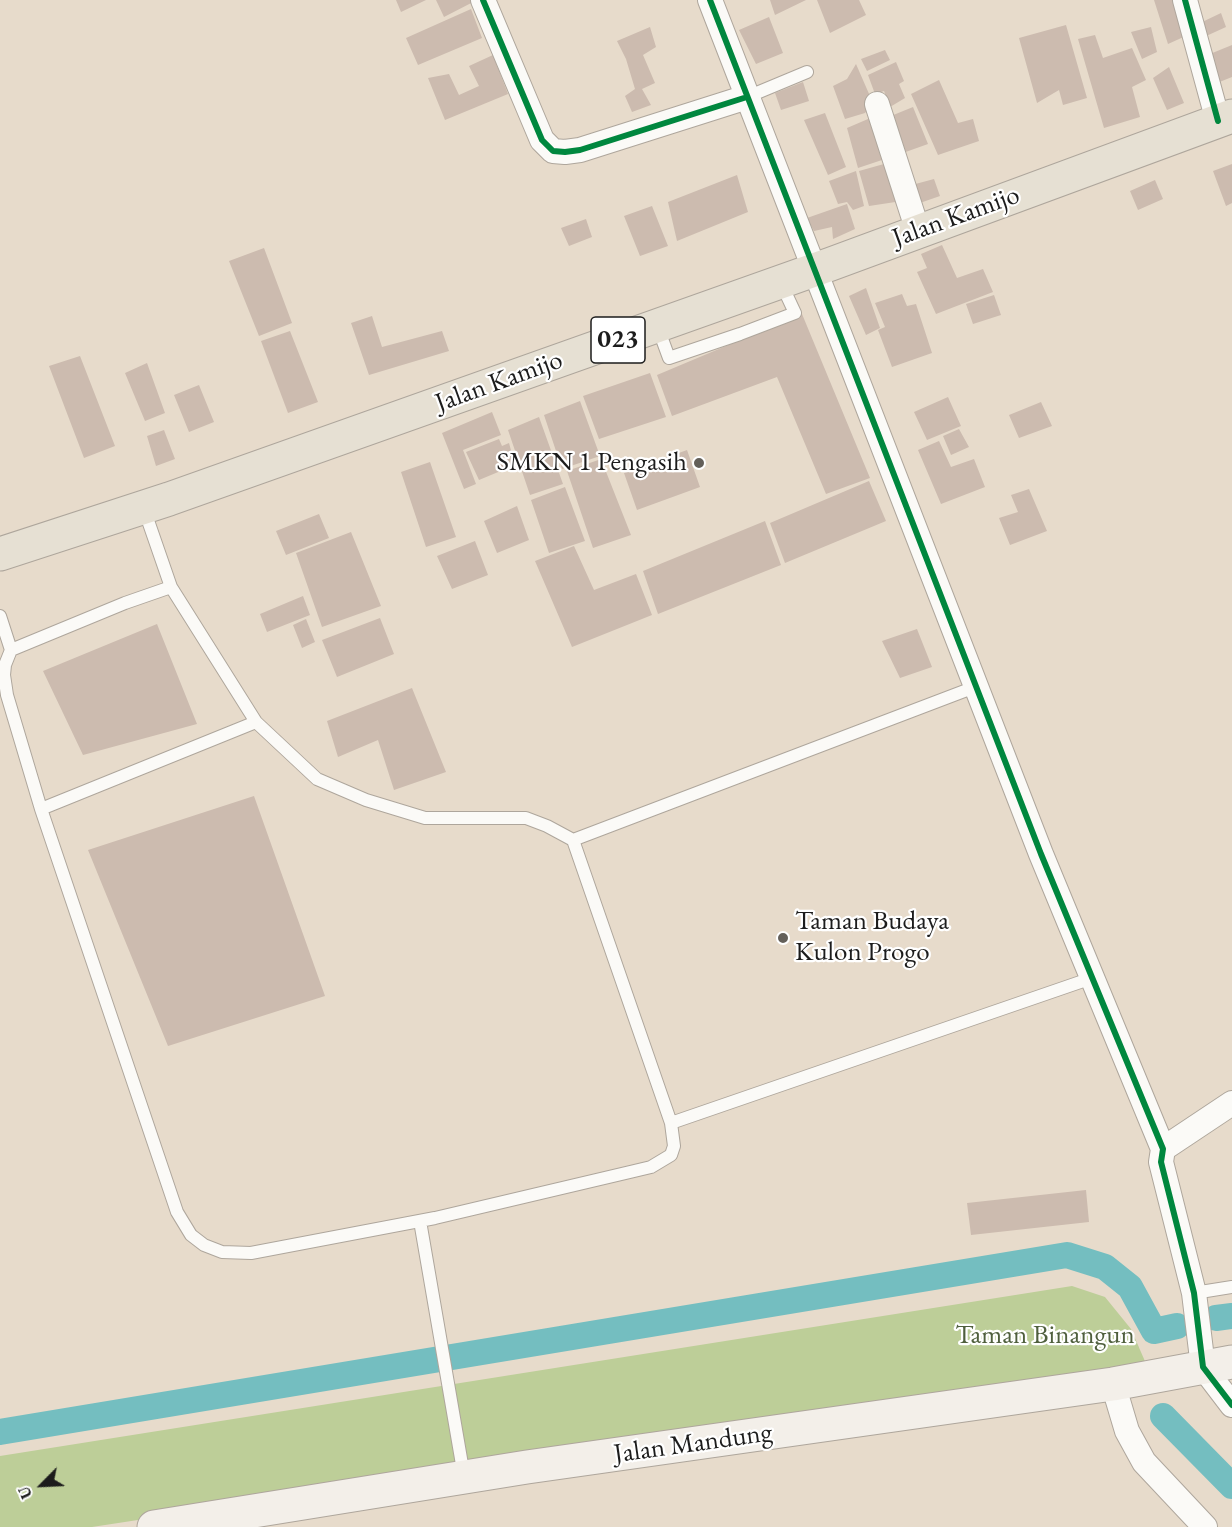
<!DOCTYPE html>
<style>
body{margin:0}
#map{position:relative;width:1232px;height:1527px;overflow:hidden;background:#e7dbcb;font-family:"EB Garamond",serif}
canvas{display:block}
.north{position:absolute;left:12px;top:1455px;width:60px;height:60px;-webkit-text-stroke:4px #fff;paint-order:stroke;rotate:246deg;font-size:16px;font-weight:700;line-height:24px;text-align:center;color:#1c1c1c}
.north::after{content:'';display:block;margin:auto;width:21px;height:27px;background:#1c1c1c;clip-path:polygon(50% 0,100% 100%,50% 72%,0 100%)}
</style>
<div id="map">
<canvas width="1232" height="1527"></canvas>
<div class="north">U</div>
</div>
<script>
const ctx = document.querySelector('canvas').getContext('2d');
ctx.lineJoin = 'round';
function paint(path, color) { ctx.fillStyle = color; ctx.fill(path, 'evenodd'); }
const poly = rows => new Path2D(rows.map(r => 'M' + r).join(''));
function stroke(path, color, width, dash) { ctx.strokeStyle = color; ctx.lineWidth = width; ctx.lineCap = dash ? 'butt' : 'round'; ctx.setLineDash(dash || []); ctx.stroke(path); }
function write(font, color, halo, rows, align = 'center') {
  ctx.font = font + ' "EB Garamond",serif'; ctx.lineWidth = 4.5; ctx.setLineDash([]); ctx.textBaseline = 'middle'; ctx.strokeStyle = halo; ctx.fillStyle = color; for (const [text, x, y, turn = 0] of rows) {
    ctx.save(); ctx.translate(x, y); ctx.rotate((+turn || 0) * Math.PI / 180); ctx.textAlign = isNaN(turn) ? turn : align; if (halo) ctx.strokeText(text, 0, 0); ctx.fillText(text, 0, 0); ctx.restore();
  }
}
paint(poly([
 [1072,1286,1105,1297,1131,1329,1147,1366,92,1527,0,1527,0,1456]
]), '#bdce98');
stroke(poly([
 [1216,1318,1232,1316],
 [1163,1416,1232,1486],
 [0,1432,1067,1255,1105,1267,1130,1287,1154,1331,1177,1326]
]), '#74bec0', 26);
paint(poly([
 [396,0,426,0,401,12],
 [436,0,477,0,444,17],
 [770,0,806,0,775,15],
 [817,0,859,0,866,15,830,33],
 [1154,0,1180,0,1188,35,1168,44],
 [471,9,482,38,418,65,406,38],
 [1221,13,1226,27,1204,37,1198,24],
 [769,17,783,53,756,64,739,30],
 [1066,25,1087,98,1063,105,1059,90,1037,103,1019,38],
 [650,27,656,47,643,55,655,83,642,89,651,105,632,112,625,96,635,89,626,59,617,41],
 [1151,27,1157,52,1142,59,1131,32],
 [1095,35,1103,58,1132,48,1146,80,1132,87,1140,117,1104,128,1078,39],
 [1232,45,1232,77,1212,85,1205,56],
 [885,50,890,60,867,71,861,59],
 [493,55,508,94,445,120,428,78,449,74,459,95,479,86,469,66],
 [896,62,904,81,899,84,905,98,890,107,884,91,875,94,868,75],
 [856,64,873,103,865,113,845,119,833,86,847,79],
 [1169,67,1184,103,1167,110,1153,78],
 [939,80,958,123,973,119,979,141,938,155,911,94],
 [803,82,809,101,781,110,775,93],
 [913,107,928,144,900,154,886,118],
 [825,113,846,167,828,175,804,120],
 [875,116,888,158,858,168,847,128],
 [891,162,902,201,869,206,859,171],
 [1232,164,1232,203,1226,206,1213,171],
 [856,171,864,206,853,210,847,202,838,204,829,181],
 [737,175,748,212,677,241,668,202],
 [934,179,940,196,914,205,908,186],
 [1155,180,1163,199,1138,210,1130,191],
 [847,204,855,229,833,239,832,227,814,231,807,218],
 [652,206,668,246,640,256,624,216],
 [586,219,592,237,569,246,561,228],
 [942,245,957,278,983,269,993,292,936,314,917,272,927,268,921,254],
 [264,248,292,323,259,336,229,261],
 [866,288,880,328,866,335,849,296],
 [902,294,907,306,916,304,932,353,892,367,878,330,885,327,875,303],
 [994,295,1001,315,973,324,966,304],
 [802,314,870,478,826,494,777,377,672,416,657,375],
 [372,316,382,347,442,331,449,351,369,375,351,323],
 [290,331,318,402,288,413,261,341],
 [80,356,115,446,84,458,49,366],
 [147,363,165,413,145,421,125,373],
 [650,373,666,417,599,439,583,396],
 [199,385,214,422,189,432,174,395],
 [948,397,961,426,927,440,914,412],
 [580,401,600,456,562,469,544,415],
 [1041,402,1052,426,1019,438,1009,415],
 [492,412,501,435,463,450,476,484,464,489,442,433],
 [539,417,563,484,530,495,508,430],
 [959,429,969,447,951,455,943,436],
 [164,430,175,459,156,466,147,436],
 [499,439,502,446,509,443,515,465,479,480,466,452],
 [939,441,951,467,974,459,985,487,941,504,918,450],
 [687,450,700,487,637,510,624,473],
 [601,459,631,535,593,548,567,471],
 [430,462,456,537,426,547,401,472],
 [869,481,886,521,785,563,770,523],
 [565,487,585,541,549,553,531,500],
 [1029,489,1047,531,1010,545,999,518,1018,512,1011,495],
 [517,506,529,540,497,553,484,521],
 [319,514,329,538,286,555,276,531],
 [765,521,781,565,658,614,643,571],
 [351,532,381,606,322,627,296,553],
 [475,541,488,575,452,589,437,556],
 [574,546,594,590,636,574,652,615,572,647,535,561],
 [303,596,310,615,267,632,260,614],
 [380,618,394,654,337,677,322,640],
 [306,619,315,642,302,648,293,625],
 [157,624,197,724,83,755,43,671],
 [917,629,932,667,900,678,882,641],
 [412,688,446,772,394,790,378,740,338,757,327,721],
 [254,796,325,996,168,1046,88,850],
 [1086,1190,1089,1222,971,1235,967,1203]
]), '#ccbbaf');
const lane = poly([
 [747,97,807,72],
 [658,328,669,358,740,334,795,313,781,283],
 [144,509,171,587],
 [0,616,11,650,5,665,4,675,7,695,41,809,177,1212,191,1235,204,1245,222,1252,251,1253,435,1218,630,1172,651,1167,671,1155,674,1146,671,1123],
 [11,650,125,603,171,587,256,722,317,779,366,800,425,818,526,818,547,826,573,840,671,1123,1092,978],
 [41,809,256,722],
 [573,840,975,687],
 [420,1221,464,1476],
 [1194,1293,1232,1287]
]);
const street = poly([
 [483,0,542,140,553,151,565,152,580,150,747,97],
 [710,0,1041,854,1163,1149,1161,1162,1194,1293,1203,1367,1232,1405],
 [1185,0,1218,121],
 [877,104,918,231],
 [1163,1149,1232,1103],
 [1113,1384,1127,1431,1144,1462,1205,1527]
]);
const secondary = poly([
 [154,1527,527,1467,1113,1384,1232,1362]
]);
const primary = poly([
 [0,554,169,499,831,264,1232,116]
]);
stroke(lane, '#aea69c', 14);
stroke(street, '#aea69c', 26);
stroke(secondary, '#aea69c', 35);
stroke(primary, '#aea69c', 35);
stroke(lane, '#fbfaf7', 12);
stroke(street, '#fbfaf7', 24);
stroke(secondary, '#f3efe9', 33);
stroke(primary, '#e6e0d3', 33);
stroke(poly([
 [483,0,542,140,553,151,565,152,580,150,747,97],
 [710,0,1041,854,1163,1149,1161,1162,1194,1293,1203,1367,1232,1405],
 [1185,0,1218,121]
]), '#00873e', 6);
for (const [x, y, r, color] of [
 [699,463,6,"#635f59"],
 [783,938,6,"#635f59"]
]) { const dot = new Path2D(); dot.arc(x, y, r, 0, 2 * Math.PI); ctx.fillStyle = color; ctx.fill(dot); stroke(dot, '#fff', 2); }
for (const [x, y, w] of [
 [618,340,54]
]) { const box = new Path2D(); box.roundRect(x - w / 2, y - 23, w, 46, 4.5); ctx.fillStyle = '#fff'; ctx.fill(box); stroke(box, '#1c1c1c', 1.5); }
write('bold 26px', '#1c1c1c', null, [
 ["023",618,340]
]);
write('27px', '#1c1c1c', '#fff', [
 ["Jalan Kamijo",956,217,-20],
 ["Jalan Kamijo",499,382,-20],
 ["Jalan Mandung",693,1444,-8]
]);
write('27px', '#1c1c1c', '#fff', [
 ["SMKN 1 Pengasih",687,463],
 ["Taman Budaya",795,922,"left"],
 ["Kulon Progo",795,953,"left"]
], 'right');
write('27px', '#4f5f3d', '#fff', [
 ["Taman Binangun",1045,1336]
]);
</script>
